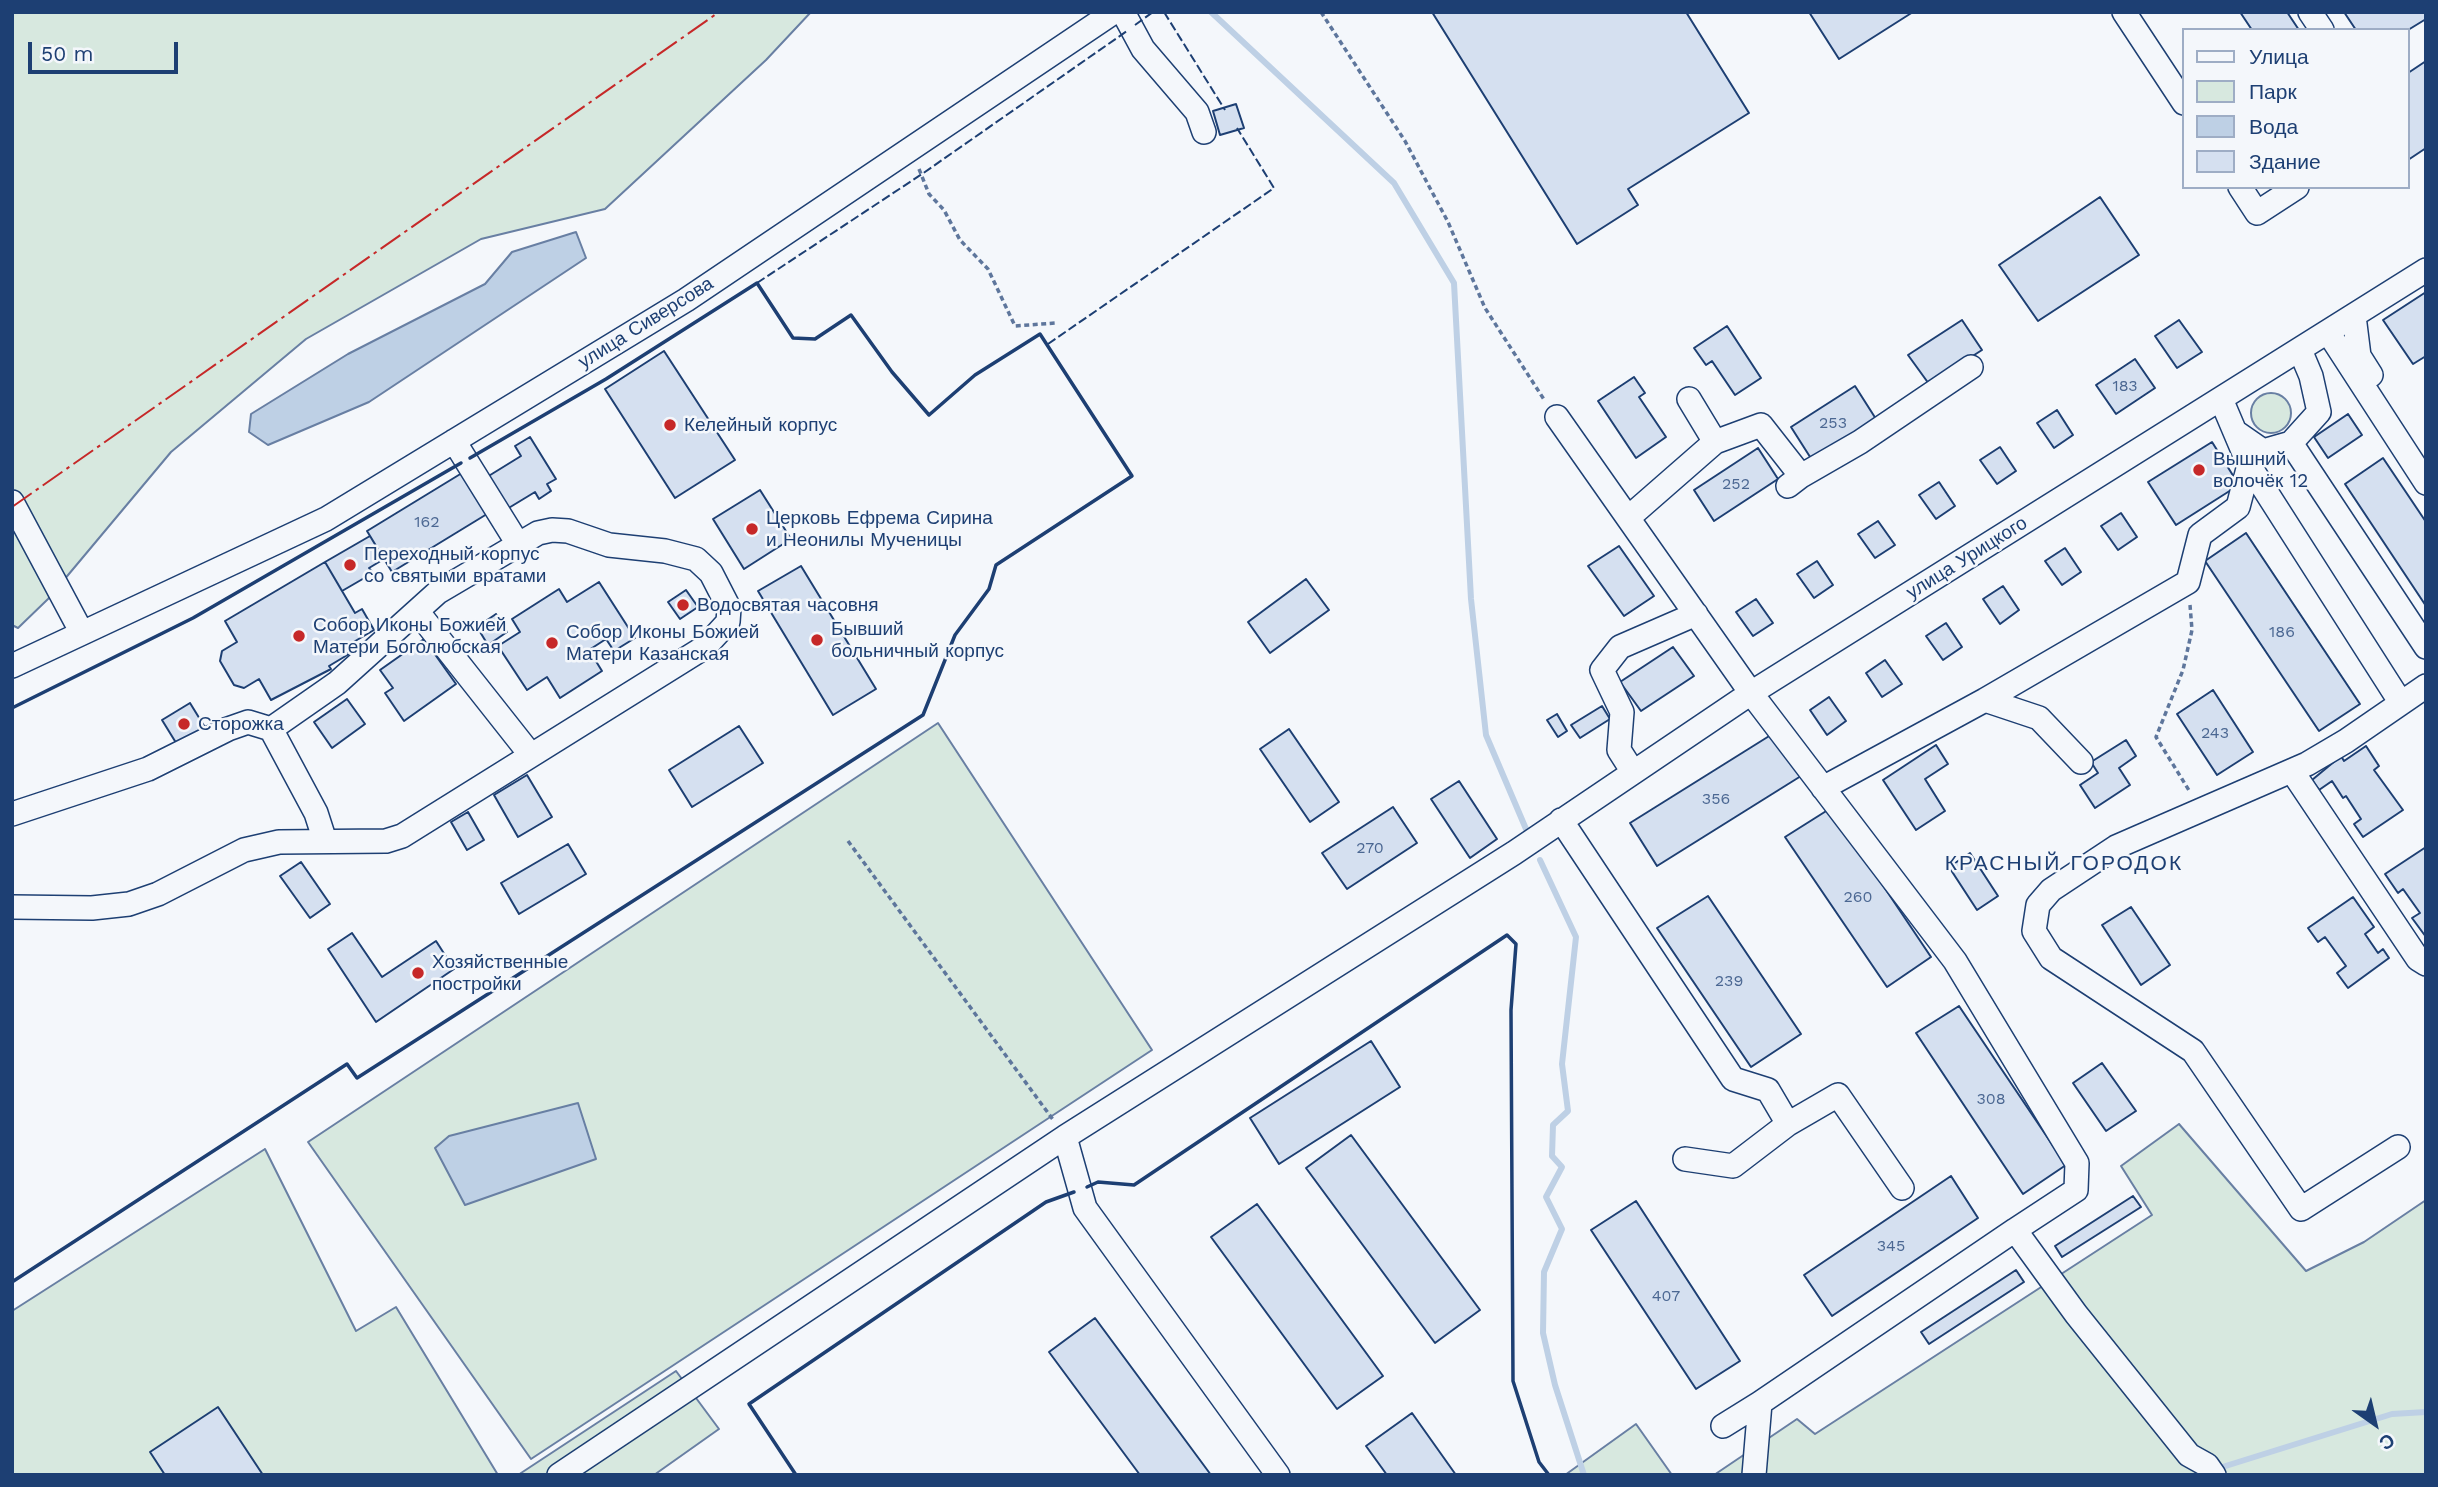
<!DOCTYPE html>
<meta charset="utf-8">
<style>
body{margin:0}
#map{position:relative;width:2438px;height:1487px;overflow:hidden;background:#f4f7fb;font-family:"Work Sans",sans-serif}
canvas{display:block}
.frame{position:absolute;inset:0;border:14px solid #1d3f73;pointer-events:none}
.legend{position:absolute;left:2182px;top:28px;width:228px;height:161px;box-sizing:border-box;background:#f4f7fb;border:2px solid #9eadc5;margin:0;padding:9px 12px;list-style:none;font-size:21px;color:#1d3f73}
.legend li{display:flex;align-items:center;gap:14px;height:35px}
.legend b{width:35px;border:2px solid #9eadc5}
.north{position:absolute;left:2340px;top:1389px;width:70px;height:70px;-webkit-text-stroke:5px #f4f7fb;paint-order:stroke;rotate:146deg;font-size:19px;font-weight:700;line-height:28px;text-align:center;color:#1d3f73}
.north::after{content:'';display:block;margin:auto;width:24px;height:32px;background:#1d3f73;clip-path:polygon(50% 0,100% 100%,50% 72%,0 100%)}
.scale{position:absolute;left:28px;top:42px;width:150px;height:32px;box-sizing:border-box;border:4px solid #1d3f73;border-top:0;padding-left:9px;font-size:21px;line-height:24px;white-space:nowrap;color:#1d3f73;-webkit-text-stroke:5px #f4f7fb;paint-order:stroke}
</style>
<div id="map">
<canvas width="2438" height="1487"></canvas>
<div class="frame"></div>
<ul class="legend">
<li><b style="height:9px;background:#f4f7fb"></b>Улица</li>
<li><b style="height:19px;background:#d7e8df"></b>Парк</li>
<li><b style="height:19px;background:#bed0e5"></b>Вода</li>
<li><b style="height:19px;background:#d5e0f0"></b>Здание</li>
</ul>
<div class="north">С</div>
<div class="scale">50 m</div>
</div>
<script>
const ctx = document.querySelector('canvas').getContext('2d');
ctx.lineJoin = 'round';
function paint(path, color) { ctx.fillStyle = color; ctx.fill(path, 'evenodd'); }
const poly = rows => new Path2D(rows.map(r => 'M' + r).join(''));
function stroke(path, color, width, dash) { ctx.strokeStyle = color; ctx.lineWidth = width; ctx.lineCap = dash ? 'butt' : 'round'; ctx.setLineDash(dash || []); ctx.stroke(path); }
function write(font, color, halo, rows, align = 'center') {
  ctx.font = font + ' "Work Sans",sans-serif'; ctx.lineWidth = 5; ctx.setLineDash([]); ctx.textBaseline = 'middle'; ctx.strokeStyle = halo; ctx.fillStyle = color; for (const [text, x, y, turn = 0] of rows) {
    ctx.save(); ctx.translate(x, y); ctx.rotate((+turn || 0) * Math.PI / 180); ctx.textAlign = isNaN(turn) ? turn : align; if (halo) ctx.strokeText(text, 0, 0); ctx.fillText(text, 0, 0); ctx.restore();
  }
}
const green = poly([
 [12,12,811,12,766,60,605,209,481,239,306,339,171,452,48,599,18,628,12,625,12,12],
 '2251 413a20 20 0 1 1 40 0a20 20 0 1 1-40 0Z',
 [938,723,1152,1050,531,1459,308,1142,938,723],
 [2179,1124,2306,1271,2364,1242,2426,1200,2426,1475,1714,1475,1797,1419,1815,1434,2152,1215,2121,1166,2179,1124],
 [265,1149,356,1331,396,1307,498,1475,12,1475,12,1311,265,1149],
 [676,1371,719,1429,654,1475,518,1475,676,1371],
 [1636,1424,1672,1475,1565,1475,1636,1424]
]);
paint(green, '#d7e8df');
stroke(green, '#687fa3', 2);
const water = poly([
 [576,232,586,258,369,402,268,445,249,432,251,414,348,354,485,284,512,252,576,232],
 [578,1103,596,1159,465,1205,435,1148,449,1136,578,1103]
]);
paint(water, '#bed0e5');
stroke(water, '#687fa3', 2);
stroke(poly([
 [1211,12,1394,183,1454,283,1471,599,1486,735,1526,829],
 [1540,860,1576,937,1562,1064,1568,1111,1553,1125,1552,1156,1562,1167,1546,1197,1562,1229,1544,1272,1543,1333,1555,1385,1584,1475],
 [2216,1469,2392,1414,2426,1412]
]), '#bed0e5', 6);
const building = poly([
 [1432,12,1686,12,1749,113,1628,189,1638,205,1577,244,1432,12],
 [1809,12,1913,12,1839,59,1809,12],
 [2240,12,2287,12,2299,30,2252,30,2240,12],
 [2344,12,2426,12,2426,19,2408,30,2356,30,2344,12],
 [2426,61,2426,148,2408,160,2408,73,2426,61],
 [1236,104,1244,128,1220,135,1213,111,1236,104],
 [2100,197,2139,255,2038,321,1999,265,2100,197],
 [2426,292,2426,356,2413,364,2383,320,2426,292],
 [1962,320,1982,350,1929,384,1908,355,1962,320],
 [2179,320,2202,352,2177,368,2155,336,2179,320],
 [1727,326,1761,378,1735,395,1712,361,1706,365,1694,348,1727,326],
 [664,351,735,460,675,498,605,389,664,351],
 [2135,359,2155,388,2116,414,2096,385,2135,359],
 [1634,377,1645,393,1639,397,1666,437,1636,458,1598,401,1634,377],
 [1855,386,1876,419,1812,460,1791,427,1855,386],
 [2057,410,2073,435,2054,448,2037,423,2057,410],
 [2348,414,2362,435,2328,458,2314,437,2348,414],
 [530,437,556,479,547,484,551,491,539,499,535,492,507,509,487,477,521,456,515,446,530,437],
 [2212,442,2239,485,2176,525,2148,482,2212,442],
 [2000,447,2016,471,1997,484,1980,460,2000,447],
 [1758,448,1778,479,1714,521,1694,490,1758,448],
 [2383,458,2426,522,2426,606,2345,484,2383,458],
 [462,473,487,514,392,572,367,531,462,473],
 [1939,482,1955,506,1936,519,1919,495,1939,482],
 [760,490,791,539,744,569,713,519,760,490],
 [2121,513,2137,537,2118,550,2101,526,2121,513],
 [1878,521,1895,545,1875,558,1858,534,1878,521],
 [2246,533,2360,704,2319,731,2205,561,2246,533],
 [370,536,384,559,369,568,373,573,342,591,325,562,370,536],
 [1619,546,1654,596,1624,616,1588,566,1619,546],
 [2065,548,2081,572,2062,585,2045,561,2065,548],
 [1817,561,1833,585,1814,598,1797,574,1817,561],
 [325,562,355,613,362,609,374,630,345,647,349,654,329,666,331,669,271,700,259,679,244,688,234,685,220,661,222,651,237,642,225,621,325,562],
 [801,566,876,689,833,715,758,591,801,566],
 [1306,579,1329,610,1270,653,1248,622,1306,579],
 [599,582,635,638,614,651,606,639,589,650,602,671,560,698,547,677,527,690,498,646,520,632,512,619,559,589,567,602,599,582],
 [2003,586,2019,610,2000,624,1983,599,2003,586],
 [686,590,698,607,680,619,668,602,686,590],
 [1756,599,1773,623,1753,636,1736,612,1756,599],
 [496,614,507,632,488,645,477,627,496,614],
 [1946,623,1962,647,1943,660,1926,636,1946,623],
 [424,639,456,684,404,721,385,693,393,688,380,670,424,639],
 [1673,647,1694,676,1641,711,1620,682,1673,647],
 [1885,660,1902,684,1882,697,1866,673,1885,660],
 [2213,690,2253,752,2217,775,2177,714,2213,690],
 [1829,697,1846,721,1827,735,1810,710,1829,697],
 [347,699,365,724,332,748,314,722,347,699],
 [190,703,206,729,178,746,162,720,190,703],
 [1602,706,1610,719,1580,738,1571,725,1602,706],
 [1557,714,1567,731,1558,737,1547,720,1557,714],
 [739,726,763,763,692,807,669,770,739,726],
 [1289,729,1339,802,1310,822,1260,749,1289,729],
 [1774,733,1801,776,1657,866,1630,823,1774,733],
 [2126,740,2136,756,2119,768,2130,785,2095,808,2080,785,2098,773,2091,762,2126,740],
 [1936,745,1948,764,1925,779,1945,811,1916,830,1883,780,1936,745],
 [2366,746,2379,766,2374,770,2403,810,2363,837,2354,824,2361,819,2346,796,2343,798,2332,781,2319,790,2312,780,2341,756,2344,761,2366,746],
 [527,775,552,817,518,837,494,795,527,775],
 [1459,781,1497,839,1470,858,1431,799,1459,781],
 [1393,807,1417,843,1347,889,1322,853,1393,807],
 [1831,808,1931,957,1887,987,1785,837,1831,808],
 [468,812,484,840,467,850,451,822,468,812],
 [568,844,586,874,519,914,501,883,568,844],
 [2426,847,2426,937,2412,918,2420,913,2403,889,2398,893,2385,874,2426,847],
 [1970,853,1998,896,1977,910,1949,867,1970,853],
 [301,862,330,904,310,918,280,876,301,862],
 [1708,896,1801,1034,1751,1067,1657,928,1708,896],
 [2353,897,2374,927,2365,934,2378,953,2383,949,2389,958,2348,988,2337,973,2346,966,2325,937,2318,942,2308,928,2353,897],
 [2131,907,2170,965,2141,985,2102,925,2131,907],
 [352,933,382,977,436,941,454,969,376,1022,328,949,352,933],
 [1959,1006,2066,1165,2023,1194,1916,1033,1959,1006],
 [1371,1041,1400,1087,1279,1164,1250,1118,1371,1041],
 [2102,1063,2136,1111,2106,1131,2073,1083,2102,1063],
 [1351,1135,1480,1310,1435,1343,1306,1168,1351,1135],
 [1951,1176,1978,1218,1832,1316,1804,1275,1951,1176],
 [2133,1196,2141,1207,2062,1257,2055,1246,2133,1196],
 [1636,1201,1740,1361,1696,1389,1591,1230,1636,1201],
 [1257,1204,1383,1376,1337,1409,1211,1237,1257,1204],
 [2016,1270,2024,1282,1929,1344,1921,1332,2016,1270],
 [1095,1318,1211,1475,1140,1475,1049,1352,1095,1318],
 [218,1407,263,1475,165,1475,150,1452,218,1407],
 [1412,1413,1456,1475,1387,1475,1366,1446,1412,1413]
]);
paint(building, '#d5e0f0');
stroke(building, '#1d3f73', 2);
const minor = poly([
 [1123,12,1143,49,1197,112,1204,132],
 [2124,12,2184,103],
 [2310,12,2322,30],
 [2240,187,2257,213,2297,187],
 [2354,316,2359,356,2371,375],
 [2328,332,2426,483],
 [1557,417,1751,693,1955,961,2077,1163,2076,1190,2015,1230,2076,1314,2189,1455,2207,1465,2214,1475],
 [2237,433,2263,451,2291,443,2319,412,2311,376,2300,350],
 [454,441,518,544],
 [1715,442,1761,425,1801,476,1788,486],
 [2291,443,2426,647],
 [2249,465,2401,703],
 [1801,476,1860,442,1971,367],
 [12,502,82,633],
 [1628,518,1715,442,1689,399],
 [417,611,530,754],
 [12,666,326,519,686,300,1114,12],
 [1985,700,2039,718,2081,762],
 [2292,771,2418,959,2426,964],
 [1633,772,1619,750,1622,712,1602,670,1620,647,1696,614],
 [1823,788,1985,700,2188,582,2200,535,2238,507,2249,465,2221,399],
 [12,814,148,769,228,729,248,722,271,729,316,813,325,841],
 [1561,820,1733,1079,1768,1090,1788,1124,1733,1166,1685,1159],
 [12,907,92,908,129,904,158,894,244,850,279,842,386,841,402,836,705,647,728,622,729,608,711,573,696,559,665,551,609,545,568,531,552,530,538,533,438,592,337,683,271,729],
 [1788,1124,1838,1095,1902,1188],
 [1065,1137,1085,1208,1278,1475],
 [2398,1147,2301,1209,2193,1051,2051,958,2034,931,2038,905,2051,890,2116,847,2307,764,2346,741,2426,686],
 [1723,1426,1760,1403],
 [559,1475,1065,1137,1514,853,1751,693,2426,270],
 [1754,1475,1760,1403,2015,1230]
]);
stroke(minor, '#1d3f73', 26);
stroke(poly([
 [1321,12,1405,141,1448,222,1485,308,1545,401],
 [919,169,929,194,944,210,960,240,988,269,1015,326,1055,323],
 [2190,605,2192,630,2183,670,2156,737,2190,792],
 [848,841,1054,1121]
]), '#5e769c', 3.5, [5, 3.5]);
stroke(minor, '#f4f7fb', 23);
stroke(poly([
 [1164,12,1225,110],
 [1135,25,1153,12],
 [757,283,922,174,1127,31],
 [1048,344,1274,188,1237,128]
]), '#1d3f73', 2, [9, 3.5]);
stroke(poly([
 [12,708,193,618,461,463],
 [1087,1187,1098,1182,1134,1185,1507,935,1516,944,1511,1010,1513,1381,1539,1462,1549,1475],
 [12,1282,347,1064,357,1078,923,715,955,635,989,589,996,565,1132,476,1040,334,975,375,929,415,892,372,851,315,815,339,793,338,757,283,606,379,470,458],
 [796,1475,749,1404,1046,1202,1074,1192]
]), '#1d3f73', 3.5);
stroke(poly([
 [12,507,719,12]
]), '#c62828', 2, [24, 5, 3.5, 5]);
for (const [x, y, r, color] of [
 [670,425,7,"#c62828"],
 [2199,470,7,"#c62828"],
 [752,529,7,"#c62828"],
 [350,565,7,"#c62828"],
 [683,605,7,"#c62828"],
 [299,636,7,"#c62828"],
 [817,640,7,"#c62828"],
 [552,643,7,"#c62828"],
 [184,724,7,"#c62828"],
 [418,973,7,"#c62828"]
]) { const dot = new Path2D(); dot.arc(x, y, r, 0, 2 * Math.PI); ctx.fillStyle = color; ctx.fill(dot); stroke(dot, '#f4f7fb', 2.5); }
write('16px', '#4b6792', null, [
 ["183",2125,386],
 ["253",1833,423],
 ["252",1736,484],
 ["162",427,522],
 ["186",2282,632],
 ["243",2215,733],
 ["356",1716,799],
 ["270",1370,848],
 ["260",1858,897],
 ["239",1729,981],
 ["308",1991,1099],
 ["345",1891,1246],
 ["407",1666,1296]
]);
write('19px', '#1d3f73', '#f4f7fb', [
 ["улица Сиверсова",646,323,-32],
 ["улица Урицкого",1967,558,-32]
]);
write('19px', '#1d3f73', '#f4f7fb', [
 ["Келейный корпус",684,425],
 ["Вышний",2213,459],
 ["волочёк 12",2213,481],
 ["Церковь Ефрема Сирина",766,518],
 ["и Неонилы Мученицы",766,540],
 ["Переходный корпус",364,554],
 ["со святыми вратами",364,576],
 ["Водосвятая часовня",697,605],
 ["Собор Иконы Божией",313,625],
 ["Матери Боголюбская",313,647],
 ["Бывший",831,629],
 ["больничный корпус",831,651],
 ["Собор Иконы Божией",566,632],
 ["Матери Казанская",566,654],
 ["Сторожка",198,724],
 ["Хозяйственные",432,962],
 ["постройки",432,984]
], 'left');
ctx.letterSpacing = '2px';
write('21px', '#1d3f73', '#f4f7fb', [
 ["КРАСНЫЙ ГОРОДОК",2064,864]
]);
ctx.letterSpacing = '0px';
</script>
